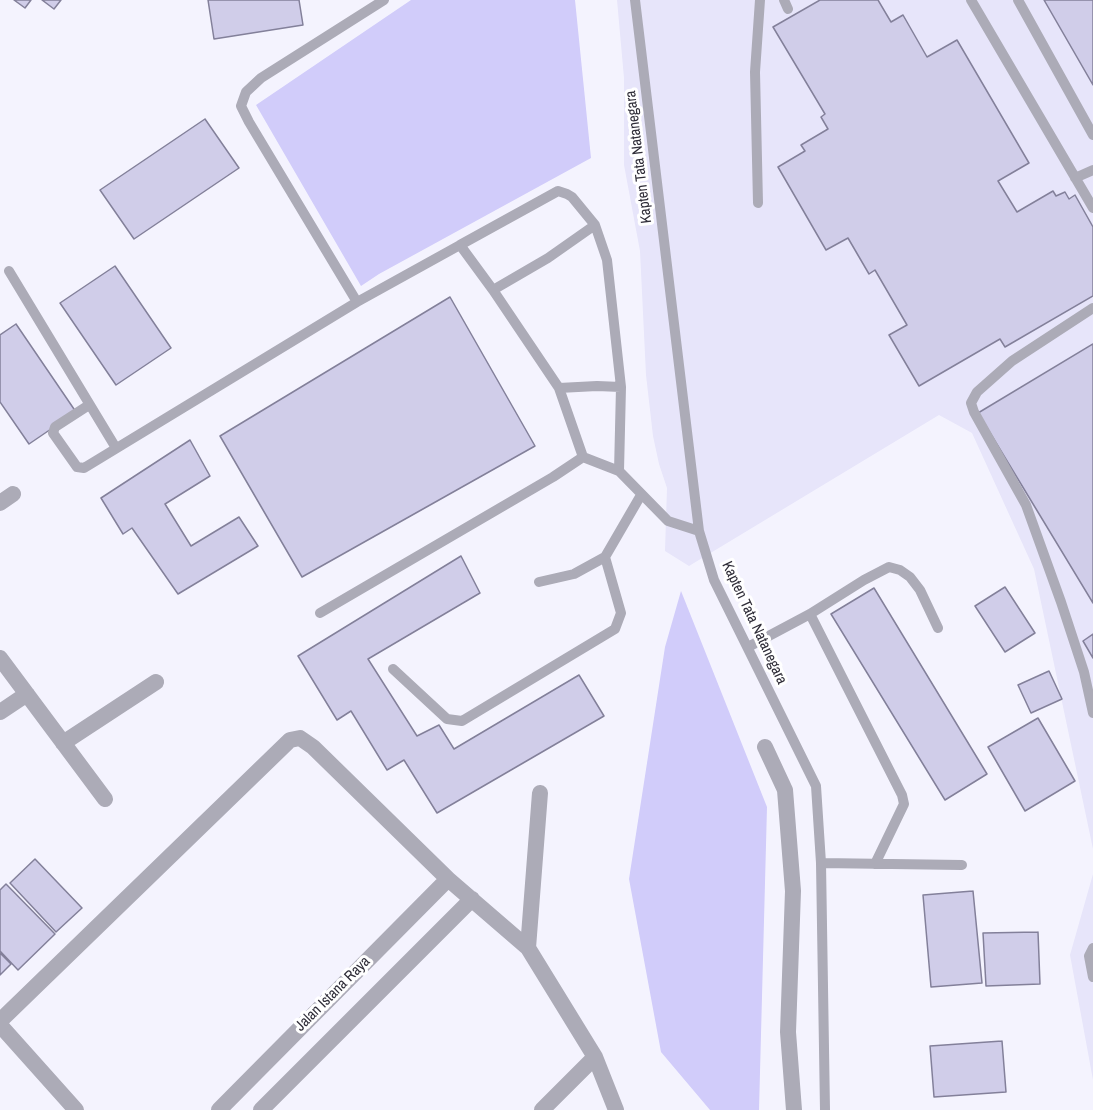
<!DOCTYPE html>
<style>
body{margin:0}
canvas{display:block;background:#f4f3fe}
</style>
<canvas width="1093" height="1110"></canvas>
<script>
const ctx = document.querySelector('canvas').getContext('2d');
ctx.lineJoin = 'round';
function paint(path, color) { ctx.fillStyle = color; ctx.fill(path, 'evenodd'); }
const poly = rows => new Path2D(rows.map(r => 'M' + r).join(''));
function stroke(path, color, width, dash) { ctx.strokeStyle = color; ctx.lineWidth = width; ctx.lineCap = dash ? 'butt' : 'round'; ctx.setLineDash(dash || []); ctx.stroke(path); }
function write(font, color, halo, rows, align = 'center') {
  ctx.font = font + ' "Archivo Narrow",sans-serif'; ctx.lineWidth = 6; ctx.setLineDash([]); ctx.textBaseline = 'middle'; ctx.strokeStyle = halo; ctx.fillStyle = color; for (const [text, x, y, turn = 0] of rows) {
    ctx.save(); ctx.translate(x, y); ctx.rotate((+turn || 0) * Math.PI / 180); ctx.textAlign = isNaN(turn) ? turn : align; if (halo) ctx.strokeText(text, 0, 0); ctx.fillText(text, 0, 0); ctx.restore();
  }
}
paint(poly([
 [617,0,1093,0,1093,849,1034,569,972,433,939,415,689,566,665,551,667,488,659,464,653,436,646,375,640,251,624,165,624,78],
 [1093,874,1093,1080,1070,955]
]), '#e7e5fa');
paint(poly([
 [411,0,575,0,591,158,379,274,361,286,256,105],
 [681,591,767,807,759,1110,710,1110,661,1052,629,879,665,647]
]), '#d1ccfa');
const building = poly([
 [14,0,31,0,25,8,14,0],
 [42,0,61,0,54,9,42,0],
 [208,0,299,0,303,25,214,39,208,0],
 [820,0,878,0,891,22,903,15,927,57,957,40,1029,163,998,181,1017,212,1053,191,1056,196,1065,192,1069,199,1075,195,1093,227,1093,296,1005,347,1000,339,919,386,889,335,907,325,875,270,869,274,848,238,826,250,778,167,805,151,801,145,828,129,821,117,825,114,773,27,820,0],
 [1044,0,1093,0,1093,85,1044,0],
 [205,119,239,168,134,239,100,190,205,119],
 [115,266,171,348,116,385,60,303,115,266],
 [450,297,535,446,302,577,220,436,450,297],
 [16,324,76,412,29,444,0,402,0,335,16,324],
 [1093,344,1093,603,978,413,1093,344],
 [190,440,210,476,165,504,191,546,239,517,258,546,178,594,132,528,123,534,101,498,190,440],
 [461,556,480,593,368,659,417,736,439,725,454,749,579,675,604,716,437,813,404,760,387,770,351,711,337,720,298,656,461,556],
 [1005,587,1035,633,1005,652,975,606,1005,587],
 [874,588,987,774,945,800,831,614,874,588],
 [1093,634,1093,658,1083,641,1093,634],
 [1049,671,1062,699,1031,713,1018,685,1049,671],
 [1038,718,1075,781,1025,811,988,747,1038,718],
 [35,859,82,908,56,932,10,883,35,859],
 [6,884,55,934,18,970,0,951,0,890,6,884],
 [973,891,982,983,931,987,923,895,973,891],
 [1038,932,1040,984,986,986,983,933,1038,932],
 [0,953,11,964,0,975,0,953],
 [1002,1041,1006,1092,934,1097,930,1046,1002,1041]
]);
paint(building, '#d0cde9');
stroke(building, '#83809a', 1.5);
stroke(poly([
 [635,0,699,531,714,580,816,786,821,863,825,1110],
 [784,0,788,9],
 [971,0,1093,208],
 [1018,0,1093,135],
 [1075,178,1093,170],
 [758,203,755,72,760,0],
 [460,245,558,191,567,194,572,197,595,225,607,260,621,387],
 [9,271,116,448],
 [493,290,548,258,595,225],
 [357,302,249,122,241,106,246,92,261,78,384,0],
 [1093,308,1012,361,977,392,971,403,974,412,1026,505,1061,602,1084,672,1093,713],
 [559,388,597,386,621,387,619,471],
 [89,405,55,427,53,433,77,467,84,468,357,302,460,245,493,290,559,388,583,457],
 [539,582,574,574,605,557,641,495],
 [320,613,553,477,583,457,619,471,668,521,699,531],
 [810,614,902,795,904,804,875,864],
 [748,647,810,614,864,580,889,567,900,570,910,577,920,590,938,628],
 [393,669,447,719,462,721,615,629,621,613,605,557],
 [821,863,962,865],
 [1093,948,1089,956,1093,977]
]), '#acabb7', 10);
stroke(poly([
 [0,503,13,494],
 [0,658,105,799],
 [0,712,27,694],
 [63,743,156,682],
 [765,747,785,790,793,891,788,1032,794,1110],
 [528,948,540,793],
 [0,1021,290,740,300,738,313,747,448,879,528,948,595,1057,616,1110],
 [0,1025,76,1110],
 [219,1110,448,879],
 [261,1110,472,899],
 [542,1110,595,1057]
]), '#acabb7', 16);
write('15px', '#2f2d38', '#fff', [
 ["Kapten Tata Natanegara",639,157,-97],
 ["Kapten Tata Natanegara",754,623,65],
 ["Jalan Istana Raya",333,994,-45]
]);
</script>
